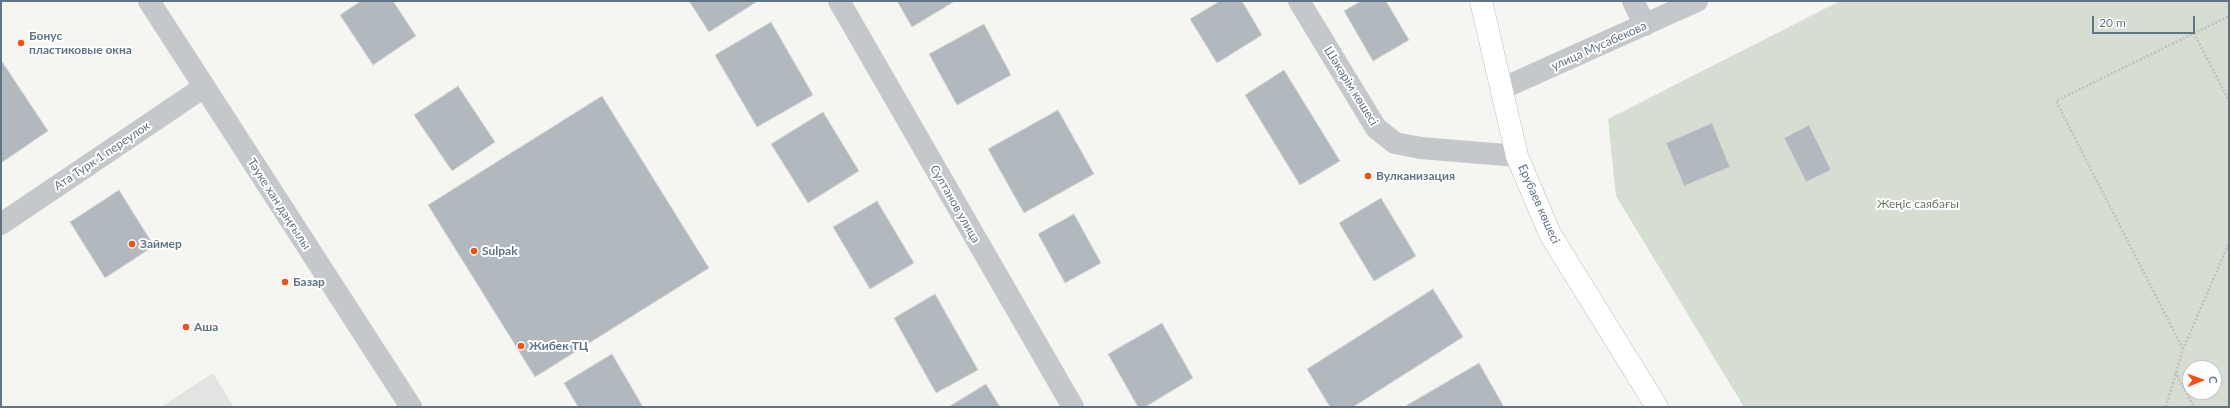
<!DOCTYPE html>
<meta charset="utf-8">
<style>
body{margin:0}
#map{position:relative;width:2230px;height:408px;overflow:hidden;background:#f5f5f1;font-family:Lato,sans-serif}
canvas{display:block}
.frame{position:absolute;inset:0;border:2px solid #617485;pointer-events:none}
.north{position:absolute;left:2182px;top:360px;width:40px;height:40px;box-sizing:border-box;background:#fff;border:1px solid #c0c7ce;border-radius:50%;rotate:89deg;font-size:11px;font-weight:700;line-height:16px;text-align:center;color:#617485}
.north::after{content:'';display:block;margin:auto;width:14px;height:18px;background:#f45012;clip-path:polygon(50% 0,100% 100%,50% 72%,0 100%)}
.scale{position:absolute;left:2092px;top:16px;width:103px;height:18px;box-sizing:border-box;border:2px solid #617485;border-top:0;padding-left:5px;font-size:12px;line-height:14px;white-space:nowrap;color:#617485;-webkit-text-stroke:3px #fff;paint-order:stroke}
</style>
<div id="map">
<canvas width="2230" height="408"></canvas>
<div class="frame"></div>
<div class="north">С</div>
<div class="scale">20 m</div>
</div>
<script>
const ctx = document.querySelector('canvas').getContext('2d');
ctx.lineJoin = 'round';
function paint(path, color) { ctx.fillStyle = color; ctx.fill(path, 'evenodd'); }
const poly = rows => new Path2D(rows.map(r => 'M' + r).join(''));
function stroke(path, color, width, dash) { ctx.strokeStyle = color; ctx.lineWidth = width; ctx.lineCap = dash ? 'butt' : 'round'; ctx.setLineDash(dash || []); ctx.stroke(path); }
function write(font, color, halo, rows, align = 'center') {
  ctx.font = font + ' Lato,sans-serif'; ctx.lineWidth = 4; ctx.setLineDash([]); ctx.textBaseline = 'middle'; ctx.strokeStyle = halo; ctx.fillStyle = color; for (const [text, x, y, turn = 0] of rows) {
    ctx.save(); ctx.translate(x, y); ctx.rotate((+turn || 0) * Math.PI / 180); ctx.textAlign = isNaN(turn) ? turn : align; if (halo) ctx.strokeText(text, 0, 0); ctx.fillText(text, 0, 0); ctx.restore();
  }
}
paint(poly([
 [213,373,234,407,161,407]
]), '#e3e4e2');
paint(poly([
 [1840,1,2229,1,2229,407,1744,407,1616,196,1608,119],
 [2190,368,2214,368,2214,392,2190,392]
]), '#d5ded1');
const building = poly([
 [361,1,393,1,416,36,373,65,340,15,361,1],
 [689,1,758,1,709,32,689,1],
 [897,1,955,1,912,27,897,1],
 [1220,1,1242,1,1262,35,1217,63,1190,19,1220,1],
 [1361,1,1386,1,1409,40,1373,61,1344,11,1361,1],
 [771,22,813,95,757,127,715,55,771,22],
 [984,24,1011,75,957,105,929,54,984,24],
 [1,60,48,131,1,163,1,60],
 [1284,70,1340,161,1300,185,1245,95,1284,70],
 [458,86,495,142,452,171,414,115,458,86],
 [602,96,709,268,535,377,428,205,602,96],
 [1058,110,1094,174,1024,213,988,149,1058,110],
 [823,112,859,171,808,203,771,144,823,112],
 [1712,123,1730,167,1684,186,1666,143,1712,123],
 [1809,125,1831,170,1806,182,1784,138,1809,125],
 [119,190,154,246,105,278,70,222,119,190],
 [1381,198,1416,256,1374,281,1339,223,1381,198],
 [877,201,914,263,870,289,833,227,877,201],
 [1074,214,1101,263,1065,283,1038,234,1074,214],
 [1433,289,1463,337,1353,407,1330,407,1307,369,1433,289],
 [935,294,978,370,936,393,894,318,935,294],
 [1162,323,1193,378,1145,407,1138,407,1108,354,1162,323],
 [612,354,643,407,578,407,564,383,612,354],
 [1479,363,1504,407,1404,407,1479,363],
 [986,384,1000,407,951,407,950,406,986,384]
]);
paint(building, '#b1b9be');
stroke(building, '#d6d6d4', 1);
const major = poly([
 [1481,1,1517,156,1550,234,1657,407]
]);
stroke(major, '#b9bdc0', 23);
stroke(poly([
 [2194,33,2229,101],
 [2183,349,2056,101,2229,16],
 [2175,372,2194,407],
 [2166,407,2183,349,2229,243]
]), '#c0c1c3', 2.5, [2, 2]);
stroke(poly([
 [149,1,411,407],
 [839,1,1073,407],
 [1299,1,1376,128,1395,143,1421,148,1517,156],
 [1633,1,1645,25],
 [1501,89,1697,1],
 [1,224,204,87]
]), '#c4c8cb', 22);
stroke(major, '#fff', 22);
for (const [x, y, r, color] of [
 [21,43,4,"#f45012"],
 [1368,176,4,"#f45012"],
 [132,244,4,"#f45012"],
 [474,251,4,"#f45012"],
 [285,282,4,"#f45012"],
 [186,327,4,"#f45012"],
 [521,346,4,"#f45012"]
]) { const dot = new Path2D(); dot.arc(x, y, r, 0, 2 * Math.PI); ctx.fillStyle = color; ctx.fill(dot); stroke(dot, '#fff', 1.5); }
write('bold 12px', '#617485', '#fff', [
 ["Бонус",29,36],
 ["пластиковые окна",29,50],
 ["Вулканизация",1376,176],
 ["Займер",140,244],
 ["Sulpak",482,251],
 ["Базар",293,282],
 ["Аша",194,327],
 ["Жибек ТЦ",529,346]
], 'left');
write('12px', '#617485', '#fff', [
 ["улица Мусабекова",1599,46,-24],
 ["Шәкәрім көшесі",1351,86,58],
 ["Ата Турк 1 переулок",102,156,-34],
 ["Тәуке хан даңғылы",279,204,57],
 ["Султанов улица",955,204,60],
 ["Ерубаев көшесі",1539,204,66]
]);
write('12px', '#657c61', '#fff', [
 ["Жеңіс саябағы",1918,204]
]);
</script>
